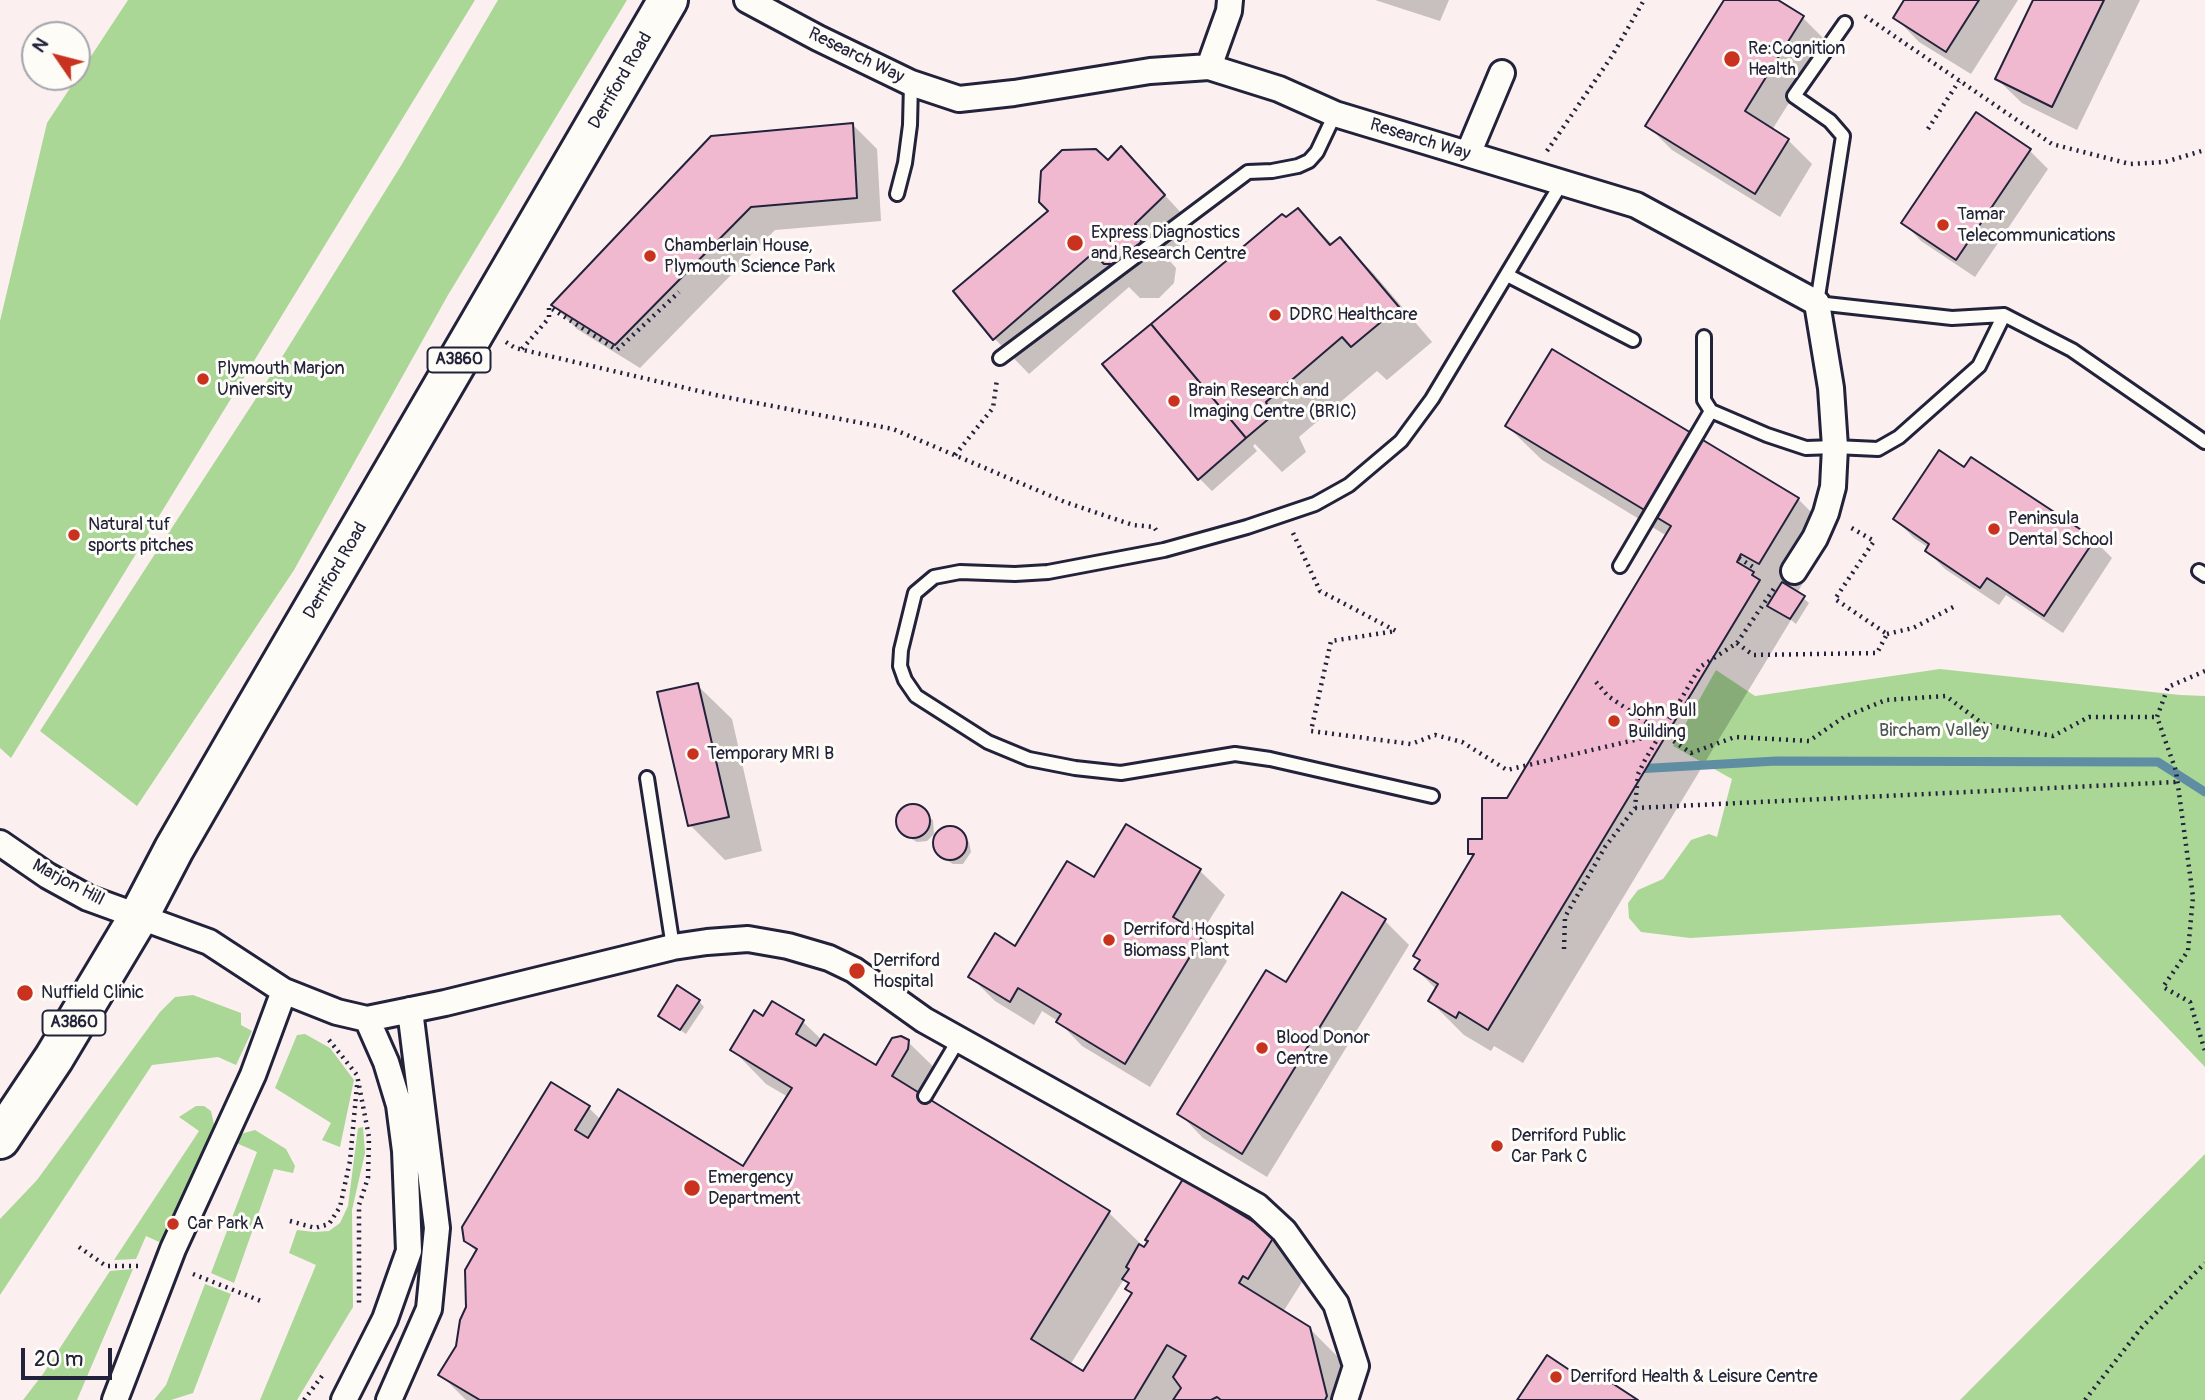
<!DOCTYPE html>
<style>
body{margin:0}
#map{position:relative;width:2205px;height:1400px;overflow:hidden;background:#fbefef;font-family:Pangolin,sans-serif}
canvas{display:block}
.north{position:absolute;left:21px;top:21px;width:70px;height:70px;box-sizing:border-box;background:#fdfcf7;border:2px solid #a5a5ac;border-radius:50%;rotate:305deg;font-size:19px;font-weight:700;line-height:28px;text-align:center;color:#22223b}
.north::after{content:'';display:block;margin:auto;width:24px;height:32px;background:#c8321e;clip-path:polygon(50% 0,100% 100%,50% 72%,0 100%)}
.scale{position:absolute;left:21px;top:1348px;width:91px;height:32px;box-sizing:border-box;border:4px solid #22223b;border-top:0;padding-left:9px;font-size:21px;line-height:24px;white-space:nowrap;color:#22223b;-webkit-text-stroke:5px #fdfcf7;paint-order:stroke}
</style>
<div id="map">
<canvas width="2205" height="1400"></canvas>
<div class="north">N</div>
<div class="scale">20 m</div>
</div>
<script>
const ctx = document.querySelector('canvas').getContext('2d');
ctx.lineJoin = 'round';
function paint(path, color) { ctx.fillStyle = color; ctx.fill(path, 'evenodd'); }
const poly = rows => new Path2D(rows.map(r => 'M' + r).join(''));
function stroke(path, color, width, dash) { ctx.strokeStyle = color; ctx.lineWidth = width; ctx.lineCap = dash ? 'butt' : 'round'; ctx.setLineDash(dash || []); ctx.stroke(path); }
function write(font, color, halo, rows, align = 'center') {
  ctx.font = font + ' Pangolin,sans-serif'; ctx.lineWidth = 6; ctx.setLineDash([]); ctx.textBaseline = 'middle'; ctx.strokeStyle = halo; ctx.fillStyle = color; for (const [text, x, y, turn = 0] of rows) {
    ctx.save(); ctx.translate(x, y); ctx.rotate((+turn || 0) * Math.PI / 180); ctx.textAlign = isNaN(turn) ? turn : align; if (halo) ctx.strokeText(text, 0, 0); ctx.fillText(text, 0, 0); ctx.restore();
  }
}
paint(poly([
 [128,0,475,0,11,758,0,748,0,321,47,123],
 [498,0,627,0,448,295,294,570,137,806,40,731,264,386,402,164],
 [1940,669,2180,695,2205,696,2205,1067,2060,915,1690,938,1641,932,1629,918,1628,903,1638,890,1663,879,1691,840,1709,834,1717,837,1732,779,1673,746,1716,670,1755,696],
 [193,995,241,1013,241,1025,252,1031,236,1065,218,1057,152,1065,0,1295,0,1219,37,1180,160,1012,175,997],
 [305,1034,330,1048,354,1080,340,1147,322,1140,331,1123,275,1088,297,1035],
 [196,1106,204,1106,211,1111,215,1129,168,1246,146,1236,136,1259,114,1260,199,1131,179,1117],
 [363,1127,365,1153,352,1210,353,1307,297,1400,260,1400,316,1265,289,1253,297,1230,314,1232,329,1231,340,1223,348,1206,358,1128],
 [255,1130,286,1149,295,1166,293,1173,274,1169,234,1283,211,1273,257,1152,234,1142,244,1133],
 [2205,1154,2205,1400,1960,1400],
 [133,1269,77,1400,23,1400,43,1374,110,1271],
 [205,1284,231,1294,193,1393,171,1400,154,1400,166,1385]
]), '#aad796');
paint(poly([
 [1375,0,1449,0,1440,21],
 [1726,0,1775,0,1803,18,1827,42,1772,130,1788,140,1812,164,1780,217,1672,150,1647,125],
 [1906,0,2018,0,1971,74,1919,42,1895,17],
 [2035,0,2140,0,2077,130,2022,103,1997,79],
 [853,125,877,149,881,221,775,230,640,368,577,329,553,305],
 [1121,148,1198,231,1168,259,1176,268,1174,283,1159,298,1140,298,1129,287,1029,374,995,339,955,291,1108,163],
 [2030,151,2048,169,1975,277,1921,241,1903,222],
 [1298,210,1333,245,1340,239,1374,274,1432,342,1387,380,1377,371,1299,437,1306,452,1282,472,1255,444,1253,446,1257,451,1212,491,1200,479,1286,220],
 [1507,426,1798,499,1833,534,1797,593,1809,603,1796,624,1791,620,1523,1063,1494,1046,1491,1051,1464,1035,1430,1001,1437,990,1416,969,1421,961,1415,955,1474,858,1469,853,1484,841,1667,536,1542,460],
 [1965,470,2094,540,2112,558,2063,633,2006,595,1999,605,1945,569,1927,551,1929,548,1914,538,1895,519],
 [697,685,732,719,762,851,725,860,690,825],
 [914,806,933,820,934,834,927,841,917,842,908,837,902,831,898,821,905,808],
 [1127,826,1200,871,1225,895,1200,935,1227,961,1150,1087,1082,1046,1058,1021,1042,1011,1034,1025,995,1001,971,977,1016,948,1094,880],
 [951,828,960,832,969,842,971,852,963,864,953,864,944,859,938,853,934,843,941,830],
 [1342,894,1385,921,1409,945,1267,1177,1203,1138,1179,1113,1286,985],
 [699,1001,704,1007,686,1034,660,1016],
 [773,1003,803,1022,822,1040,876,1068,908,1042,943,1076,942,1084,932,1102,1109,1213,1145,1248,1274,1237,1309,1271,1283,1312,1309,1328,1344,1363,1353,1400,466,1400,441,1375,458,1347,468,1307,477,1252,465,1241,552,1085,589,1108,601,1120,743,1168,788,1097,766,1084,732,1049,764,1018],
 [1124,1279,1130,1284,1127,1288,1133,1295,1084,1374,1070,1365]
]), '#0003');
stroke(poly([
 [1636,769,1776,761,2158,762,2205,792]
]), '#5f8da2', 9);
const building = poly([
 [1724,0,1778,0,1804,16,1745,111,1789,139,1755,194,1645,126,1724,0],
 [1904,0,1979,0,1946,52,1893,18,1904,0],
 [2033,0,2104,0,2052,107,1995,79,2033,0],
 [1976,112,2031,149,1956,260,1901,223,1976,112],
 [853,123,857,198,751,207,615,345,551,305,711,136,853,123],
 [1121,146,1165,195,1135,224,1142,231,1140,248,1124,264,1104,264,1093,253,993,340,953,291,1048,211,1039,202,1041,171,1062,150,1096,149,1108,160,1121,146],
 [1298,208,1330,245,1340,237,1399,307,1351,347,1342,337,1266,402,1272,416,1246,438,1151,324,1282,214,1286,217,1298,208],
 [1151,324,1246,438,1198,480,1102,364,1151,324],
 [1552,349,1799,498,1759,564,1741,554,1737,562,1754,572,1752,575,1760,580,1488,1030,1459,1012,1456,1018,1428,1001,1438,984,1414,969,1420,960,1413,956,1474,854,1468,854,1468,839,1482,839,1482,798,1507,798,1671,526,1505,426,1552,349],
 [1939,450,1964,467,1971,457,2095,539,2044,616,1987,578,1980,588,1925,551,1929,544,1893,519,1939,450],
 [1782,582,1805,596,1790,619,1767,606,1782,582],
 [698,683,729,817,688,826,657,692,698,683],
 '896 821a17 17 0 1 1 34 0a17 17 0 1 1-34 0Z',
 [1126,824,1201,869,1173,917,1203,935,1125,1064,1056,1022,1061,1014,1018,988,1010,1002,968,977,995,933,1015,946,1067,861,1094,877,1126,824],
 '933 843a17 17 0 1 1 34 0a17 17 0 1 1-34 0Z',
 [1342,892,1386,919,1242,1154,1177,1114,1266,970,1286,982,1342,892],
 [677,985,700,1000,680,1030,658,1016,677,985],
 [772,1001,804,1020,796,1034,816,1046,824,1034,876,1065,892,1038,901,1036,909,1040,908,1049,892,1076,1110,1211,1031,1339,1083,1371,1132,1293,1125,1289,1129,1283,1122,1279,1129,1269,1126,1267,1139,1244,1144,1247,1148,1241,1145,1240,1183,1179,1275,1235,1248,1279,1243,1276,1239,1283,1310,1327,1327,1396,1325,1400,1221,1400,1217,1397,1211,1400,1173,1400,1181,1388,1173,1377,1186,1356,1167,1345,1134,1400,480,1400,438,1375,456,1346,460,1320,466,1307,465,1270,477,1249,464,1241,462,1227,551,1082,590,1106,575,1130,588,1138,618,1089,743,1166,792,1088,730,1050,754,1010,763,1016,772,1001],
 [1547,1355,1589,1383,1595,1372,1638,1400,1517,1400,1547,1355]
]);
paint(building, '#f1b9d0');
stroke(building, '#22223b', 2);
const lane = poly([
 [1845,23,1794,96,1830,121,1843,136,1817,303,1952,318,2004,315,2072,350,2205,442],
 [897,194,905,163,910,125,911,83],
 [1507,275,1633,340],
 [1704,337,1704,400,1711,411,1767,435,1806,448,1835,447,1878,449,1899,437,1979,366,2004,315],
 [1000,358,1248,172,1272,171,1298,166,1309,161,1317,152,1335,114],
 [1620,566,1711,411],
 [2199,571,2205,575],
 [647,778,673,947],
 [1432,796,1270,759,1235,754,1121,773,1075,768,1029,759,988,742,916,696,905,680,900,666,901,650,915,593,934,577,960,572,1015,574,1048,572,1164,550,1247,527,1315,504,1349,485,1401,441,1432,399,1561,184],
 [925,1096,959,1039]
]);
const street = poly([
 [747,0,818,38,911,83,959,99,1014,93,1150,71,1209,67,1279,89,1335,114,1636,205,1817,303,1831,388,1835,447,1833,487,1826,513,1815,538,1794,571],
 [1209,67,1229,11,1230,0],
 [1468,154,1502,73],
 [0,843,48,876,88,898,209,942,284,991,337,1012,367,1019,445,1003,673,947,707,942,748,939,788,946,829,958,854,970,924,1020,1257,1206,1284,1231,1336,1304,1356,1366,1345,1400],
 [115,1400,173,1249,253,1075,284,991],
 [344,1400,385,1319,409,1251,405,1151,399,1105,386,1062,367,1019],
 [389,1400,429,1309,437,1228,410,1010]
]);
const primary = poly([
 [0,1139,54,1058,139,916,174,849,249,719,668,0]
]);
stroke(lane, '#22223b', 18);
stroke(street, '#22223b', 30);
stroke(primary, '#22223b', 44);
stroke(poly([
 [1865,16,2052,144,2130,164,2165,162,2205,150],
 [1928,129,1959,81],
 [1547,151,1612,56,1644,0],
 [506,342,515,348,720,396,893,429,1065,502,1133,525,1154,527,1156,530],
 [522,349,549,318,549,307,617,350,679,292],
 [955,455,993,408,997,379],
 [1293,533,1320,591,1396,631,1331,641,1311,731,1411,744,1435,735,1462,742,1507,770,1660,734],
 [1739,558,1756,569],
 [1887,634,1913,628,1955,606],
 [1737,643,1753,655,1877,653,1887,634,1835,599,1874,541,1848,526],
 [2205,671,2168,687,2157,717,2176,771,2193,897,2188,951,2163,987,2190,1002,2205,1051],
 [1596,682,1608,696,1691,753,1735,737,1809,741,1844,717,1886,700,1946,696,1983,724,2053,736,2089,717,2157,717],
 [1635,808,2176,782],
 [1564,949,1565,917,1605,847,1635,808,1638,774,1645,760,1700,667,1737,643,1775,587],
 [329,1040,357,1075,369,1137,368,1178,359,1205,359,1306],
 [290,1221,315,1228,329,1224,340,1207,350,1161,357,1085],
 [79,1247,106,1266,139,1266],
 [193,1274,261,1301],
 [304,1400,325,1372],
 [2085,1400,2142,1327,2205,1263]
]), '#22223b', 4.5, [2, 5]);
stroke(lane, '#fdfcf7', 12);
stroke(street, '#fdfcf7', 24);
stroke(primary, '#fdfcf7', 38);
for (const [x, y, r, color] of [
 [1732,59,9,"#c8321e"],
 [1943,225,7,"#c8321e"],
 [1075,243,9,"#c8321e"],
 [650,256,7,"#c8321e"],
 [1275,315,7,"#c8321e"],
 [203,379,7,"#c8321e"],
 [1174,401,7,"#c8321e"],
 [1994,529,7,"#c8321e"],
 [74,535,7,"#c8321e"],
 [1614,721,7,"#c8321e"],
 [693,754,7,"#c8321e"],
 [1109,940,7,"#c8321e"],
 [857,971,9,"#c8321e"],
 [25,993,9,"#c8321e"],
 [1262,1048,7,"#c8321e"],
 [1497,1146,7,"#c8321e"],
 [692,1188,9,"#c8321e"],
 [173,1224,7,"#c8321e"],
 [1556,1377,7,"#c8321e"]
]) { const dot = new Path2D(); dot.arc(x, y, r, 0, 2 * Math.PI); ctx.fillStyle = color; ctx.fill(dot); stroke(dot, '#fdfcf7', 2.5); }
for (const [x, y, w] of [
 [459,360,63],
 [74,1023,63]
]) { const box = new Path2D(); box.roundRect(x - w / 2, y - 12.5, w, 25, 5); ctx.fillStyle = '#fdfcf7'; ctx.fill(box); stroke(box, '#22223b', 2); }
write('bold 16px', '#22223b', null, [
 ["A3860",459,360],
 ["A3860",74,1023]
]);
write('18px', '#22223b', '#fdfcf7', [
 ["Re:Cognition",1748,49],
 ["Health",1748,70],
 ["Tamar",1957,215],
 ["Telecommunications",1957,236],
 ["Express Diagnostics",1091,233],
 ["and Research Centre",1091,254],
 ["Chamberlain House,",664,246],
 ["Plymouth Science Park",664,267],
 ["DDRC Healthcare",1289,315],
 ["Plymouth Marjon",217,369],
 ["University",217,390],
 ["Brain Research and",1188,391],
 ["Imaging Centre (BRIC)",1188,412],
 ["Peninsula",2008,519],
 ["Dental School",2008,540],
 ["Natural tuf",88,525],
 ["sports pitches",88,546],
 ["John Bull",1628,711],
 ["Building",1628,732],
 ["Temporary MRI B",707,754],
 ["Derriford Hospital",1123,930],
 ["Biomass Plant",1123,951],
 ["Derriford",873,961],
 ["Hospital",873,982],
 ["Nuffield Clinic",41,993],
 ["Blood Donor",1276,1038],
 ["Centre",1276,1059],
 ["Derriford Public",1511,1136],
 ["Car Park C",1511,1157],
 ["Emergency",708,1178],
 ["Department",708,1199],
 ["Car Park A",187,1224],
 ["Derriford Health & Leisure Centre",1570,1377]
], 'left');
write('18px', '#22223b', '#fdfcf7', [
 ["Research Way",856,56,26],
 ["Derriford Road",621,81,-60],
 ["Research Way",1420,140,17],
 ["Derriford Road",336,571,-60],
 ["Marjon Hill",68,883,28]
]);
write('18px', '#4b5856', '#fdfcf7', [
 ["Bircham Valley",1934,731]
]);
</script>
